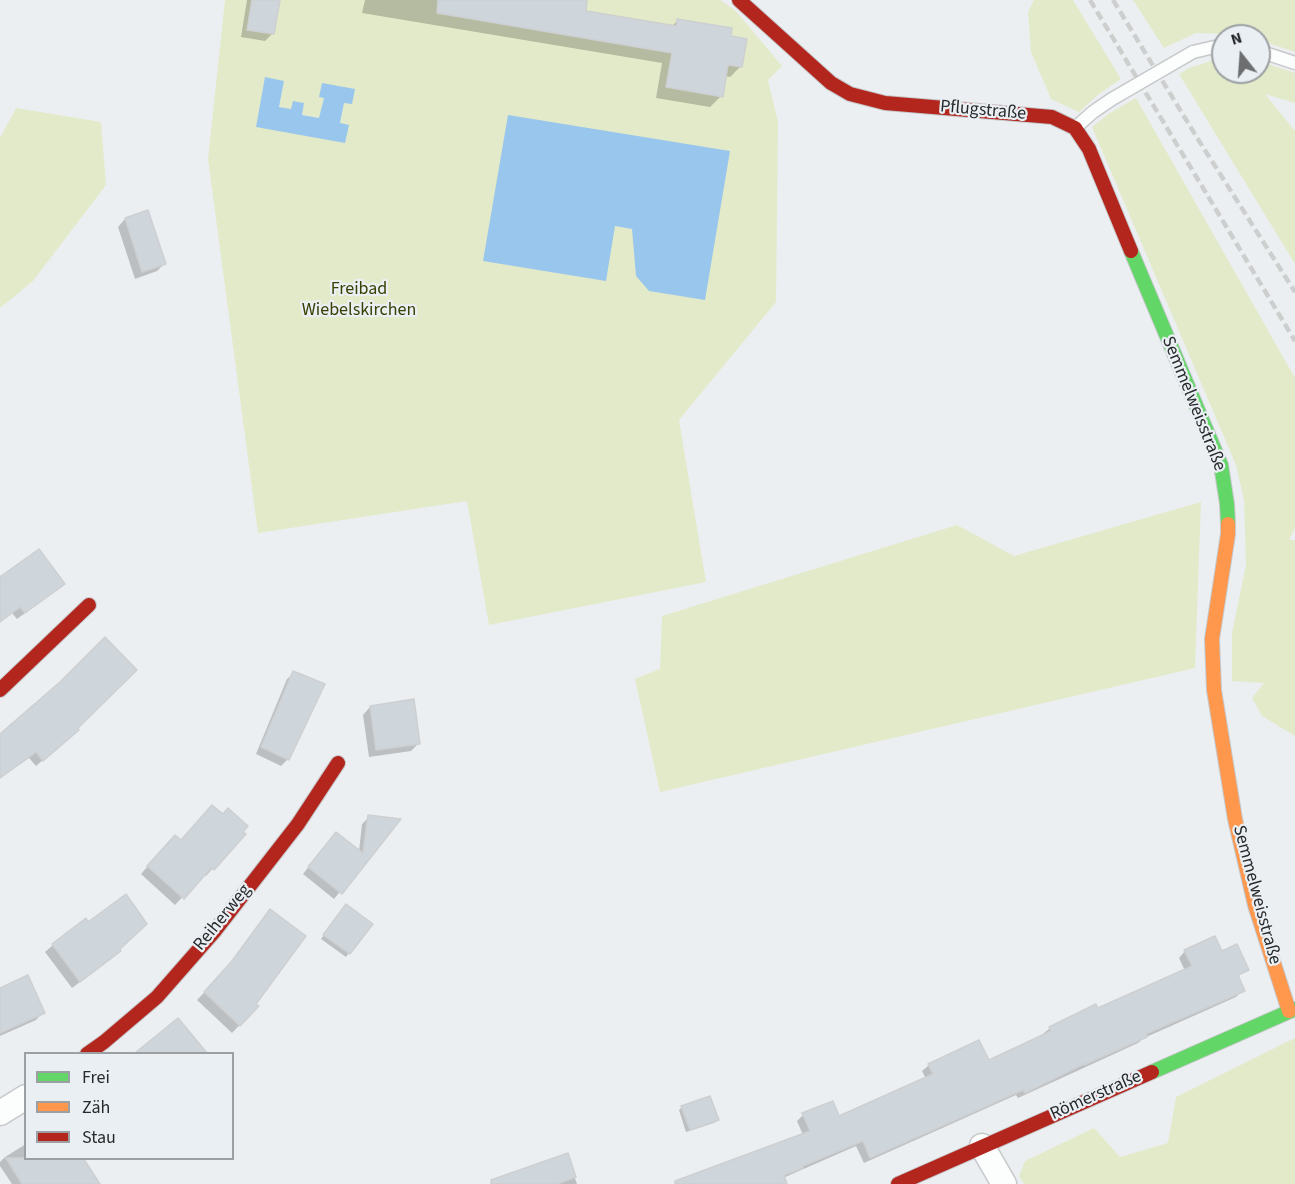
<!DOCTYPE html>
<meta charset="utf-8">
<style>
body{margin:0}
#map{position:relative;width:1295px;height:1184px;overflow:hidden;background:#eceff2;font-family:"Source Sans 3",sans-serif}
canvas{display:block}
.legend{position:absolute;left:24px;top:1052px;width:210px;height:108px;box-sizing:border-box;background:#eaeff4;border:2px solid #9ca0a3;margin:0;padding:8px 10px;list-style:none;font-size:18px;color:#27292a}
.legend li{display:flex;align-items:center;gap:12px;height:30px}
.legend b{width:30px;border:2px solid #9ca0a3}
.north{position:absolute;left:1211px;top:24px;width:60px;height:60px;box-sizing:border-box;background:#eaeff4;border:2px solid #9ca0a3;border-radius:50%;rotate:343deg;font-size:16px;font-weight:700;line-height:24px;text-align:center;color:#27292a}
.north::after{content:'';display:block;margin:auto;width:21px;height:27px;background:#6c6e70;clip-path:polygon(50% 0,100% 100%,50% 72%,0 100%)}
</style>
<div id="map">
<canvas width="1295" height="1184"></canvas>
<ul class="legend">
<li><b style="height:8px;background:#63d668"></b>Frei</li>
<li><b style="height:8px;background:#ff974d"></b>Zäh</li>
<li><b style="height:8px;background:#b3261e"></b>Stau</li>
</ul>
<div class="north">N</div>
</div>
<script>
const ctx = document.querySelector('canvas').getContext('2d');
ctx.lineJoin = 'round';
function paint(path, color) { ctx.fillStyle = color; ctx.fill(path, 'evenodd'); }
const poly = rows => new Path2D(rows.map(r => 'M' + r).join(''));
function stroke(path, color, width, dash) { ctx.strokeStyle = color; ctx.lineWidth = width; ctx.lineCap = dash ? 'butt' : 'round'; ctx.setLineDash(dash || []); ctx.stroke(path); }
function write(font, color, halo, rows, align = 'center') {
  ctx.font = font + ' "Source Sans 3",sans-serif'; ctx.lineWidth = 4.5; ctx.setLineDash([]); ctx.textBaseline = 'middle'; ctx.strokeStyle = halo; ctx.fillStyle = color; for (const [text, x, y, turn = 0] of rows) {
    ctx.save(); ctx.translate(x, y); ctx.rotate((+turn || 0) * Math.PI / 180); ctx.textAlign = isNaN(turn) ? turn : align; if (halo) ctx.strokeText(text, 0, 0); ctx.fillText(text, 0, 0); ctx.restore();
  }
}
paint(poly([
 [225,0,720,0,735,10,782,66,768,80,778,122,776,302,679,420,706,582,489,625,467,501,258,533,208,159],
 [284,81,279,107,291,109,304,103,302,115,320,118,324,98,344,103,340,123,256,127],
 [730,152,636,276,633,229,615,226],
 [1034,0,1073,0,1121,79,1099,94,1079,112,1051,99,1031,52,1028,12],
 [1133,0,1295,0,1295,52,1259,40,1259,36,1241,36,1230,34,1196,33,1164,48],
 [1223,57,1223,72,1259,72,1259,61,1295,73,1295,103,1265,94,1295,131,1295,264,1179,74,1189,68],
 [1136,98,1295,378,1295,528,1289,540,1295,540,1295,736,1262,716,1252,698,1264,683,1232,681,1232,633,1246,565,1244,500,1236,465,1092,127,1110,113],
 [16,108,101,122,106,185,33,281,0,308,0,138],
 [1201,502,1195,668,660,792,635,679,660,669,662,616,957,525,1014,556],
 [1295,1038,1295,1184,1024,1184,1019,1176,1025,1161,1094,1128,1120,1157,1168,1143,1176,1097]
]), '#e3eac9');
paint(poly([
 [265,77,284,81,279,107,291,109,293,101,304,103,302,115,319,118,324,98,319,97,322,83,355,89,352,104,344,103,340,123,349,125,345,143,256,127],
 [508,115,730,151,705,300,649,291,636,276,632,229,615,226,606,281,483,261]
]), '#99c6ec');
paint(poly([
 [247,0,278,0,273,33,265,41,241,37],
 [365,0,586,0,584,12,672,26,678,20,729,37,741,66,730,77,725,76,721,96,710,107,656,98,662,63,362,13],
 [125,219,164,264,157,271,135,279,118,227],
 [0,579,63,584,55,591,17,619,12,613,0,622],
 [294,673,288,759,281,766,256,754,287,679],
 [370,707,419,743,411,751,369,757,363,715],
 [76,728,71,736,36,766,29,758,0,778,0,736],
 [369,817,399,820,334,899,303,874,330,840,359,851,362,824],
 [241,832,213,868,206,876,204,874,175,905,141,874,167,844],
 [343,910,371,924,346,957,321,939],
 [270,911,254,1004,257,1007,232,1033,197,1000,225,971,263,919],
 [53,945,118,949,119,951,112,958,72,988,45,952],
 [1185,951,1221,953,1247,969,1237,977,1243,990,1236,997,1144,1038,1138,1043,1018,1098,1016,1095,864,1163,856,1146,783,1178,786,1184,722,1184,803,1135,797,1121,803,1115,838,1118,926,1079,922,1071,929,1065,988,1062,1044,1036,1043,1034,1050,1028,1098,1010,1185,971,1179,958],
 [0,989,43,1012,36,1020,0,1036],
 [178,1021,205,1054,138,1054],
 [682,1107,717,1120,714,1123,686,1132,679,1110],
 [26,1144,26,1158,77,1184,12,1184,0,1166,0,1162,5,1157],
 [567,1155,577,1184,519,1184]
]), '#0003');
const building = poly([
 [252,0,280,0,274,34,247,30,252,0],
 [438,0,587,0,586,11,676,26,677,19,732,28,731,36,747,39,742,67,728,65,723,97,666,87,672,53,437,13,438,0],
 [148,210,166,264,142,272,125,218,148,210],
 [39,549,65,584,25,613,20,607,0,622,0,577,39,549],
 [105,637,137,670,78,728,79,730,43,761,36,752,0,778,0,734,60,682,105,637],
 [293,671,325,684,289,760,261,747,293,671],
 [414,699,420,744,376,750,370,706,414,699],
 [212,805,223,814,228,808,248,826,243,832,246,834,214,870,212,867,184,899,147,866,175,835,181,840,212,805],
 [368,815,401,819,342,894,308,867,336,832,363,853,368,815],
 [126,894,147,924,120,949,121,951,80,982,52,944,86,918,88,922,126,894],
 [346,904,373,924,350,954,323,935,346,904],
 [270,909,306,936,256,1004,259,1006,240,1026,204,992,232,961,270,909],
 [1215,936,1222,951,1237,944,1249,970,1238,975,1245,991,1146,1034,1147,1037,1084,1065,1084,1064,1025,1093,1023,1090,870,1158,863,1141,803,1166,803,1168,784,1175,787,1184,675,1184,675,1181,810,1131,802,1113,833,1101,839,1116,933,1074,928,1064,979,1040,989,1060,1051,1031,1049,1027,1096,1004,1098,1008,1192,966,1184,950,1215,936],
 [28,975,45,1013,0,1033,0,988,28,975],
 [178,1018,207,1053,135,1053,178,1018],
 [710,1096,719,1120,690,1130,681,1106,710,1096],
 [568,1153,576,1177,557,1184,491,1184,491,1180,568,1153],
 [6,1158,83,1158,100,1184,22,1184,6,1158]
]);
paint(building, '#cfd6db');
stroke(building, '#cdcfd1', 1.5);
const lane = poly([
 [1259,51,1295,63],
 [1193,52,1223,45],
 [1075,128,1093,112,1112,99]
]);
const street = poly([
 [0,1113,26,1097],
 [982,1146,1004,1184]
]);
const fast = poly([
 [1131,251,1221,465,1227,504,1228,524],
 [1152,1072,1295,1009]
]);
const slow = poly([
 [1228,524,1228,534,1212,639,1214,690,1235,819,1255,905,1289,1011]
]);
const jam = poly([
 [739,0,831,83,850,94,885,103,1052,117,1075,128,1089,149,1131,251],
 [0,690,89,605],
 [87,1054,104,1042,157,997,214,932,298,824,338,763],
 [898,1184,1152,1072]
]);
stroke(lane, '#c6c8ca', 15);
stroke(street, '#c6c8ca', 27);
stroke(fast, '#c6c8ca', 16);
stroke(slow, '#c6c8ca', 16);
stroke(jam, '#c6c8ca', 16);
stroke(lane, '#fcfdfd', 12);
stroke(street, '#fcfdfd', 24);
stroke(fast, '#63d668', 14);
stroke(slow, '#ff974d', 14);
stroke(jam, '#b3261e', 14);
stroke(poly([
 [1090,0,1295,341],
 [1113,0,1196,136,1295,292]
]), '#cdcece', 4.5, [9, 4.5]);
const laneBridge = poly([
 [1112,99,1193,52]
]);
stroke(laneBridge, '#c6c8ca', 15, []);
stroke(laneBridge, '#fcfdfd', 12);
write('18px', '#27292a', '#eaeff4', [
 ["Pflugstraße",983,111,5],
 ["Semmelweisstraße",1193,404,68],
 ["Semmelweisstraße",1256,895,75],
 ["Reiherweg",223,918,-51],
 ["Römerstraße",1096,1096,-24]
]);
write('18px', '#394002', '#eaeff4', [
 ["Freibad",359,290],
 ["Wiebelskirchen",359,311]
]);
</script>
